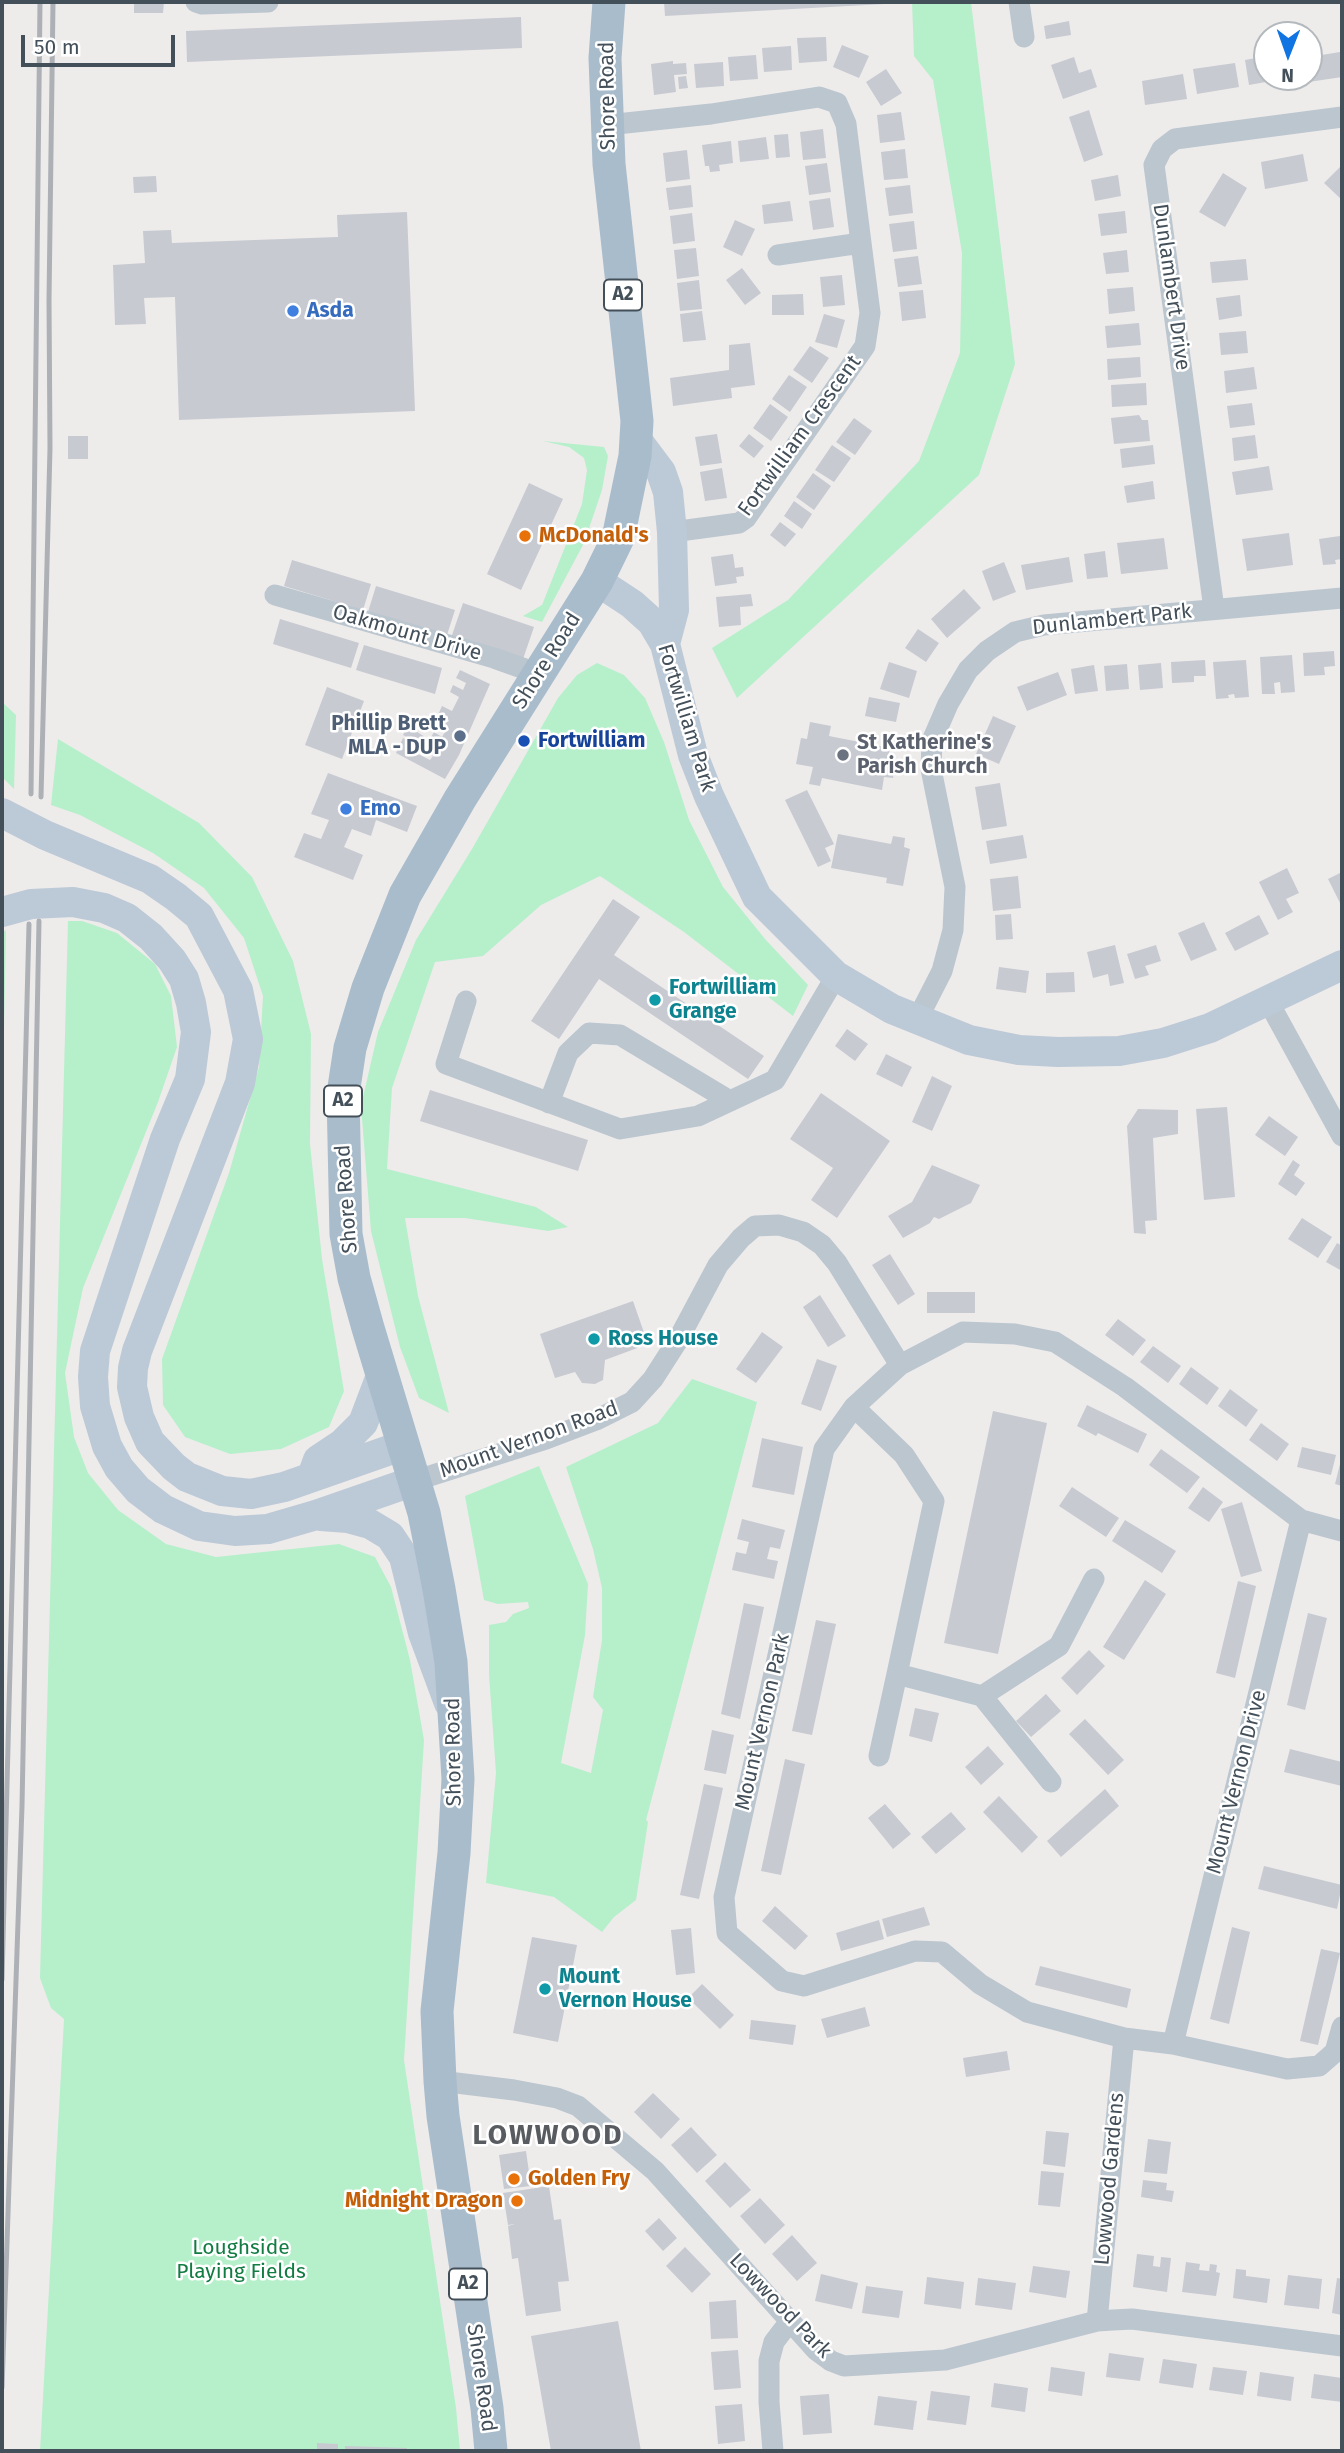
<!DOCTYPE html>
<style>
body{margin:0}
#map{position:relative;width:1344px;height:2453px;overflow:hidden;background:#eeebeb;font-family:"Fira Sans",sans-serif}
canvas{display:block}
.frame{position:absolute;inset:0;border:4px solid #434f59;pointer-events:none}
.north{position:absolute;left:1253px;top:21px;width:70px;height:70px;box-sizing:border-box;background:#fff;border:2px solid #b4b9bd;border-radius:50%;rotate:181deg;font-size:19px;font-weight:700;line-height:28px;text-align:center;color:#434f59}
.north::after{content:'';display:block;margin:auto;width:24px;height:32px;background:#1074e3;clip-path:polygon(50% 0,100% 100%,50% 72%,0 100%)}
.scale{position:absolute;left:21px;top:35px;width:154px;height:32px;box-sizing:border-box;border:4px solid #434f59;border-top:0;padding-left:9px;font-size:21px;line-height:24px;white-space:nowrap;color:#434f59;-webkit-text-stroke:5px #fff;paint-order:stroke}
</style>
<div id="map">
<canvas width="1344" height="2453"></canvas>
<div class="frame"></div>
<div class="north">N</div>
<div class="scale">50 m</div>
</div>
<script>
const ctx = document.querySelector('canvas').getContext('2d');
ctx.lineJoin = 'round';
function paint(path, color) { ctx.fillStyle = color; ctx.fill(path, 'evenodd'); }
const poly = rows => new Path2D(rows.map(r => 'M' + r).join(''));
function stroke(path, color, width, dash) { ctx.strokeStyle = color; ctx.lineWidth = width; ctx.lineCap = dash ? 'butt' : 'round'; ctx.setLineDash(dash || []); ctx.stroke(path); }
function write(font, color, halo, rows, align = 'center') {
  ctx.font = font + ' "Fira Sans",sans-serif'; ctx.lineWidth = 5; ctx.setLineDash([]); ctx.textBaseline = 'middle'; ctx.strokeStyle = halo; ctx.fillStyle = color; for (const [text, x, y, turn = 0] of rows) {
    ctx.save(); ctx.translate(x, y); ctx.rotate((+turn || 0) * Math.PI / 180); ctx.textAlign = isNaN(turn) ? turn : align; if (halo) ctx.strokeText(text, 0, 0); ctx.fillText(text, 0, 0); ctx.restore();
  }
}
paint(poly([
 [912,2,971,2,1015,364,979,475,737,698,712,648,788,600,919,461,960,353,962,253,933,80,914,56],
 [543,441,604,447,608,456,602,490,584,543,542,622,523,616,542,605,582,504,587,470,584,458,569,447],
 [597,663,624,675,645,698,664,742,689,820,723,887,765,939,808,985,793,1016,684,932,600,876,541,905,483,956,435,962,392,1088,387,1169,536,1207,568,1227,548,1231,465,1218,405,1218,418,1296,449,1413,419,1398,400,1347,371,1231,361,1106,378,1032,416,940,472,849,558,698,577,675],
 [2,702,16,715,14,789,2,777],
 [58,739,199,823,252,877,293,961,311,1034,310,1144,322,1259,344,1391,329,1427,281,1449,230,1454,185,1437,163,1405,162,1359,229,1173,259,1067,263,996,244,938,204,888,153,853,80,815,51,805],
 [68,921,82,921,117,933,155,964,171,996,177,1047,158,1102,83,1288,65,1373,74,1437,88,1473,118,1510,166,1544,216,1557,339,1544,375,1557,391,1587,410,1660,424,1740,404,2060,456,2408,460,2451,40,2451,64,2019,51,2008,40,1978],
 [6,930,2,1132,2,933],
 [692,1379,757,1402,646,1820,648,1822,636,1900,614,1917,602,1932,554,1897,486,1883,496,1773,489,1675,489,1625,506,1622,513,1614,529,1608,528,1602,498,1604,484,1600,465,1496,539,1466,588,1584,585,1635,561,1763,591,1773,603,1710,593,1697,602,1640,602,1588,593,1549,566,1467,658,1423]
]), '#b5f0ca');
paint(poly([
 [134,2,164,2,163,13,134,13],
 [664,2,885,2,885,4,665,16],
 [521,17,522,48,187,62,186,31],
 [1069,21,1071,35,1046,39,1044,26],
 [826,37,827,61,799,63,797,38],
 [842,45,869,56,859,78,833,67],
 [791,46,792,70,764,72,762,48],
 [1340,52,1342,77,1302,83,1301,77,1309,77,1309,57],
 [756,55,758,79,730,81,728,57],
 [1267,56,1267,77,1288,78,1249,85,1245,60],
 [1074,57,1079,73,1091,69,1097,87,1063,99,1051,65],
 [673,61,673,64,686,63,687,74,674,75,676,92,654,95,651,64],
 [723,62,724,86,696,88,694,64],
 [1235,63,1239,87,1197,94,1193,69],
 [886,69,902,93,881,106,866,82],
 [1183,74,1187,99,1145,105,1142,81],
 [686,76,688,88,679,89,678,77],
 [1089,110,1103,155,1084,162,1069,117],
 [901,112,905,140,880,143,877,115],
 [823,129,826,158,803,160,800,132],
 [788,134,790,157,776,158,774,135],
 [766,137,769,159,740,162,738,141],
 [731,141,733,163,719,165,720,171,710,172,709,166,705,166,702,145],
 [905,149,908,178,884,180,881,152],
 [687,150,690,179,666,182,663,153],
 [1303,154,1308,181,1265,189,1261,162],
 [827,163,831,192,809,195,805,166],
 [1341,166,1342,167,1342,200,1324,183],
 [1223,173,1247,188,1225,227,1199,212],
 [1118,175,1121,196,1095,201,1091,180],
 [156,176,157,192,134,193,133,177],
 [691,185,693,207,669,210,666,188],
 [910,185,913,213,889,216,885,188],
 [830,198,834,227,813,230,809,201],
 [790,201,793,221,764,224,762,205],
 [1125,211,1127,233,1101,236,1098,214],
 [407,212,415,411,179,420,175,297,144,298,146,324,115,325,113,265,145,263,143,231,171,230,172,243,338,237,337,215],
 [692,213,695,241,673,244,670,216],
 [735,220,755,229,742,256,723,247],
 [914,221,917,249,893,252,889,224],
 [696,248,699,276,677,279,674,250],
 [1127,250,1129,272,1106,274,1103,253],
 [918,256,922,284,898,287,894,259],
 [1246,259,1248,280,1212,283,1210,262],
 [742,268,761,293,745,305,726,280],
 [842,275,845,305,823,307,820,277],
 [699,280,702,309,680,311,677,283],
 [1133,287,1135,311,1109,314,1107,289],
 [923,290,926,318,902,321,899,292],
 [803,294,804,315,772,315,772,295],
 [1240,295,1242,316,1219,320,1216,298],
 [702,311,706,340,683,342,680,314],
 [824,314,845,320,837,348,815,342],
 [1139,323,1141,345,1107,348,1105,326],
 [1246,331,1248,353,1221,355,1219,333],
 [750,343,755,385,731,388,732,398,673,406,670,378,729,370,729,345],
 [810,346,829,358,812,383,793,370],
 [1140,357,1141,377,1108,380,1107,359],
 [1254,367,1257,389,1226,393,1224,371],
 [789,375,807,387,790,412,772,399],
 [1146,383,1147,405,1112,407,1111,385],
 [1252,403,1255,425,1230,428,1227,406],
 [770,404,788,417,771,441,753,428],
 [1139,415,1142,420,1148,420,1150,441,1114,444,1111,418],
 [854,418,872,431,855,455,836,442],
 [717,434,722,463,700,466,695,437],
 [749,434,764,446,754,458,739,446],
 [1255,435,1258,458,1234,461,1232,438],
 [68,436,88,436,88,459,68,459],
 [832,445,851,458,834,482,815,470],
 [1153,445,1155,464,1122,468,1120,449],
 [1269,466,1273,490,1236,495,1232,472],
 [722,468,727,498,705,501,700,472],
 [813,473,831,486,814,510,796,497],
 [1153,481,1155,499,1127,503,1124,486],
 [529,483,563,499,521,590,487,574],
 [794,501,812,514,802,529,784,516],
 [780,522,796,534,785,547,770,535],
 [1289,533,1293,565,1247,571,1242,539],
 [1340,536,1342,559,1335,560,1336,564,1323,565,1319,539],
 [1164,538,1168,569,1121,574,1117,543],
 [1105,551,1108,577,1087,579,1084,554],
 [733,554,735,568,743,567,744,576,736,577,737,583,715,586,711,557],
 [1069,557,1073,582,1026,590,1021,565],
 [292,560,371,584,363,610,284,586],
 [1004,562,1016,592,993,601,982,571],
 [376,586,455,610,447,635,368,612],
 [964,589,981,608,947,638,931,619],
 [751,594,753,606,740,607,741,625,719,627,716,597],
 [463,603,534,627,522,662,451,638],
 [280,619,359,643,351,668,273,644],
 [918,629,939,643,926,662,905,648],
 [364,645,442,668,435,694,356,670],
 [1334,651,1335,666,1324,667,1325,675,1304,676,1303,653],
 [1292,655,1295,692,1281,693,1280,682,1274,683,1275,694,1262,694,1260,657],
 [1205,660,1206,676,1194,676,1194,682,1172,683,1171,662],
 [1246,660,1249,697,1235,698,1234,694,1228,695,1229,698,1216,699,1213,662],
 [889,662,917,671,909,698,880,689],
 [1161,663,1163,688,1140,690,1138,665],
 [1127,664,1129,689,1106,691,1104,666],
 [1094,665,1098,691,1075,694,1071,669],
 [460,670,490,684,459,755,445,779,396,753,403,738,408,741,409,738,403,735,408,726,428,739,426,742,437,748,439,744,430,739,434,732,442,737,445,732,430,724,434,717,448,722,449,720,438,715,442,706,452,711,459,697,450,692,453,685,463,690,466,683,456,678],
 [419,748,433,756,430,760,416,753],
 [1058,672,1067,695,1027,711,1017,687],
 [327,687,364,701,342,759,305,745],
 [869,697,900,703,896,722,865,716],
 [993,716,1016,726,999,764,976,754],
 [810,722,831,726,829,736,890,748,887,763,895,765,893,778,884,777,882,790,822,778,820,786,809,784,813,767,796,764,801,738,807,739],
 [328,773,417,806,407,832,376,820,371,836,352,829,344,847,363,855,353,880,294,857,304,833,321,839,329,820,311,814],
 [1000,783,1007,826,982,830,975,787],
 [807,790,834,844,825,848,831,861,818,867,785,800],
 [838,834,891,844,893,836,905,838,904,847,910,849,903,886,886,883,887,878,831,868],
 [1023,835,1027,858,990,864,986,841],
 [1287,868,1299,893,1286,899,1293,912,1278,920,1259,882],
 [1342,872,1342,901,1340,903,1328,879],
 [1018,876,1021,908,993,911,990,879],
 [613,899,640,917,614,955,764,1056,748,1079,599,979,559,1039,531,1021],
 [1011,914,1013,939,996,940,995,915],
 [1259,915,1269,934,1235,951,1225,933],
 [1204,922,1217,950,1191,961,1178,933],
 [1115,945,1124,983,1110,986,1108,974,1093,978,1087,952],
 [1156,945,1161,961,1145,966,1149,975,1135,979,1127,954],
 [999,967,1029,971,1026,993,996,989],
 [1074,972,1075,992,1046,993,1046,973],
 [847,1029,868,1044,855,1061,835,1046],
 [886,1054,912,1067,902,1087,876,1074],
 [932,1076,952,1086,932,1131,912,1122],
 [430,1090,588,1140,578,1171,420,1121],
 [821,1093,890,1141,837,1218,811,1200,833,1168,790,1139],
 [1227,1107,1235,1197,1204,1200,1196,1109],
 [1138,1109,1178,1110,1178,1134,1153,1138,1157,1220,1145,1221,1146,1234,1134,1233,1127,1126],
 [1269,1116,1298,1137,1285,1156,1255,1135],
 [1293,1160,1300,1165,1294,1175,1305,1183,1296,1196,1278,1184],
 [932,1165,980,1185,971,1203,939,1219,934,1217,930,1223,903,1238,888,1216,912,1202],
 [1302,1218,1332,1237,1318,1258,1288,1239],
 [1337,1243,1342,1246,1342,1271,1326,1262],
 [890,1254,915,1294,898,1305,872,1265],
 [927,1292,975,1292,975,1313,927,1313],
 [820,1295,846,1336,828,1347,803,1307],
 [633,1301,648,1344,605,1360,603,1380,595,1384,582,1383,575,1372,555,1378,540,1334],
 [1118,1319,1146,1340,1133,1356,1105,1335],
 [762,1332,783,1347,756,1383,736,1369],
 [1153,1346,1181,1366,1168,1383,1140,1362],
 [817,1359,837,1366,821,1411,801,1404],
 [1191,1367,1219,1388,1207,1405,1179,1384],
 [1230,1389,1258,1410,1246,1427,1218,1406],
 [1087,1405,1147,1434,1138,1453,1098,1433,1096,1436,1077,1426],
 [993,1411,1047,1423,998,1654,944,1643],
 [1261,1423,1289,1444,1277,1461,1249,1440],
 [762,1438,803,1447,794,1495,752,1487],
 [1302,1447,1336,1455,1331,1475,1297,1467],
 [1161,1449,1200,1477,1187,1493,1149,1465],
 [1340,1464,1342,1465,1342,1486,1335,1484],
 [1072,1487,1119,1518,1106,1537,1059,1506],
 [1203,1487,1223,1502,1209,1522,1188,1508],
 [1242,1502,1262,1571,1241,1577,1221,1509],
 [742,1519,785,1530,780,1549,770,1547,767,1559,778,1561,774,1579,732,1570,736,1552,746,1554,749,1542,737,1539],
 [1125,1520,1176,1551,1162,1573,1112,1541],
 [1145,1580,1166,1594,1124,1660,1103,1647],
 [1238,1581,1256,1586,1235,1678,1216,1673],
 [744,1603,764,1607,740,1719,721,1714],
 [1308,1613,1327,1618,1305,1710,1287,1705],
 [816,1620,836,1624,812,1735,792,1731],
 [1089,1650,1105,1666,1077,1695,1061,1678],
 [1046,1694,1061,1711,1031,1737,1016,1721],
 [915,1708,939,1713,932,1742,909,1736],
 [1085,1719,1124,1760,1108,1775,1069,1734],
 [712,1730,734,1735,726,1774,704,1770],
 [988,1746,1004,1764,981,1785,965,1767],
 [1290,1749,1342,1762,1342,1786,1284,1772],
 [785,1759,805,1764,781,1875,761,1871],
 [704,1784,723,1788,699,1899,680,1895],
 [1105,1789,1119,1806,1061,1857,1047,1841],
 [999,1796,1038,1837,1022,1853,983,1812],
 [885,1804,911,1834,893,1849,868,1818],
 [951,1812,966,1829,936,1854,921,1837],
 [1264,1866,1342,1885,1337,1909,1258,1889],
 [775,1906,808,1936,795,1950,762,1921],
 [924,1907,930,1925,887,1937,882,1919],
 [879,1920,884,1939,841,1951,836,1933],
 [1232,1927,1250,1932,1229,2024,1210,2019],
 [691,1928,695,1973,676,1975,671,1930],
 [532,1937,577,1945,558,2042,513,2033],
 [1321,1949,1340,1953,1318,2045,1300,2041],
 [1040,1966,1131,1989,1127,2008,1035,1985],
 [702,1984,734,2015,720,2029,688,1998],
 [865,2007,870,2026,827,2038,821,2019],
 [751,2020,796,2025,793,2045,749,2039],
 [1007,2051,1010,2070,966,2077,963,2058],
 [653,2093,680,2119,661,2139,634,2112],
 [691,2127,717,2155,697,2173,671,2145],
 [1046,2131,1069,2133,1065,2167,1043,2164],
 [1148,2139,1171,2142,1167,2174,1144,2172],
 [526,2151,531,2186,504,2189,499,2155],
 [725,2162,751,2190,730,2208,705,2181],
 [1041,2171,1064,2173,1060,2207,1038,2205],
 [1143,2180,1167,2183,1166,2190,1174,2191,1172,2202,1141,2197],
 [549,2186,554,2220,561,2219,569,2281,558,2282,561,2311,526,2316,518,2258,512,2259,508,2226,515,2224,508,2225,503,2193],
 [760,2198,785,2225,765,2244,740,2216],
 [659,2218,677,2238,663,2251,645,2231],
 [792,2235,817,2263,797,2281,772,2254],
 [685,2247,711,2274,692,2293,666,2266],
 [1137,2254,1154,2256,1153,2266,1160,2267,1161,2257,1171,2258,1167,2292,1133,2287],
 [1186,2262,1200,2264,1199,2270,1209,2271,1210,2264,1217,2265,1216,2272,1220,2273,1216,2296,1182,2292],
 [1033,2266,1070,2271,1066,2298,1029,2292],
 [1236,2269,1246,2270,1246,2276,1270,2279,1267,2303,1233,2298],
 [821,2274,858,2283,852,2309,815,2301],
 [1288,2275,1322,2279,1319,2309,1284,2305],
 [927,2277,964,2282,961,2309,924,2304],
 [978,2278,1016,2283,1012,2310,975,2305],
 [1337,2278,1342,2279,1342,2315,1332,2313],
 [866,2286,903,2291,899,2318,862,2313],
 [736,2300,738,2338,711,2339,709,2302],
 [618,2321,641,2451,551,2451,531,2336],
 [738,2350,741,2388,714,2390,711,2352],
 [1109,2353,1144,2358,1140,2381,1106,2377],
 [1163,2359,1197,2364,1193,2388,1159,2383],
 [1051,2367,1085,2372,1082,2396,1048,2391],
 [1213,2367,1247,2371,1243,2395,1209,2390],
 [1260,2372,1294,2377,1291,2401,1257,2396],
 [1314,2374,1342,2378,1342,2402,1311,2398],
 [994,2383,1028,2388,1025,2412,991,2407],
 [931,2391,970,2396,966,2425,927,2420],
 [829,2394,832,2433,803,2435,800,2396],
 [878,2396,917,2401,913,2430,874,2425],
 [742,2404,745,2441,718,2444,715,2406],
 [317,2443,338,2444,338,2451,317,2451],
 [345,2446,407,2448,407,2451,345,2451]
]), '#c7cad1');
stroke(poly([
 [196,2,202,4,268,2],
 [1019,2,1024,37],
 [607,125,711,114,819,97,837,103,846,124,861,243],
 [672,532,739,523,746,518,865,346,870,313,861,243,778,255],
 [275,595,494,658,539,674],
 [1214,609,1154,165,1162,149,1175,139,1342,117],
 [466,1001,446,1064,620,1129,698,1116,775,1080,836,976],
 [1268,1001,1342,1136],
 [918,1018,942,971,953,930,955,887,931,769,932,741,948,704,968,670,987,651,1015,632,1044,625,1342,598],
 [549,1103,568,1053,589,1033,620,1035,730,1101],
 [854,1407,904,1455,934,1501,897,1674],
 [414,1481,546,1439,596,1420,632,1402,653,1379,678,1340,718,1265,741,1238,755,1226,779,1225,803,1232,822,1245,837,1263,900,1365],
 [1342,1531,1301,1520,1125,1387,1055,1342,1015,1334,963,1332,900,1365,854,1407,824,1449,724,1897,727,1933,782,1981,804,1986,915,1951,942,1952,980,1984,1027,2012,1124,2038,1173,2044,1287,2069,1319,2066,1335,2052,1342,2027],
 [982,1696,1051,1782],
 [879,1756,897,1674,982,1696,1059,1646,1094,1579],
 [1173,2044,1301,1520],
 [440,2081,514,2090,557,2098,578,2106,655,2171,816,2350,831,2361,844,2366,945,2360,1097,2321,1113,2320,1132,2319,1342,2346],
 [1097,2321,1124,2038],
 [773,2451,769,2402,769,2361,774,2342,790,2321]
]), '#bbc6cf', 21);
stroke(poly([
 [637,440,661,472,668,492,672,532,674,610,665,644],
 [597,581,632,604,652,622,665,644,693,755,709,796,757,897,836,976,892,1009,969,1040,1019,1050,1058,1052,1119,1051,1163,1043,1210,1028,1342,965],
 [2,813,45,835,150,879,176,897,199,916,238,990,248,1039,240,1083,137,1351,133,1368,132,1387,139,1417,150,1442,174,1467,187,1477,222,1491,251,1494,284,1487,404,1445],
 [2,912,31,904,73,902,104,908,127,918,151,937,172,960,184,979,191,1003,196,1032,190,1079,165,1139,95,1351,93,1377,95,1406,107,1446,119,1468,138,1490,163,1509,199,1526,235,1531,268,1529,316,1515,414,1481],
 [314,1471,318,1460,342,1444,363,1423,382,1373],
 [321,1516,348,1518,370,1524,390,1536,404,1557,423,1633,449,1703]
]), '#bcc9d6', 30);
stroke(poly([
 [491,2451,487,2408,443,2116,440,2081,437,2011,454,1853,458,1779,451,1662,439,1589,424,1513,368,1328,354,1278,346,1234,343,1094,350,1048,368,988,405,895,460,799,597,581,618,538,635,456,637,421,609,164,605,58,609,2]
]), '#a9bccc', 33);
stroke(poly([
 [31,794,40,2],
 [41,797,50,448,49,300,53,2],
 [2,1980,29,924],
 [2,2388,22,1806,39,921]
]), '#adb1b6', 5);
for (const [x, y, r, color] of [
 [293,311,7,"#3f7fe0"],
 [525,536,7,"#e8710a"],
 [460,736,7,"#5c6f8a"],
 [524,741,7,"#1a4fb4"],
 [843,755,7,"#6b7280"],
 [346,809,7,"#3f7fe0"],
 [655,1000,7,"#0f9aa8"],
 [594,1339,7,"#0f9aa8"],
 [545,1989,7,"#0f9aa8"],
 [514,2179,7,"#e8710a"],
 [517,2201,7,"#e8710a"]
]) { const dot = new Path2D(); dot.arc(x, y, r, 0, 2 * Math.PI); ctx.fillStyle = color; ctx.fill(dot); stroke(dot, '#fff', 2.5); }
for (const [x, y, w] of [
 [623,295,38],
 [343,1101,38],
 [468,2284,38]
]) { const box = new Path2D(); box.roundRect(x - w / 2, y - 15.5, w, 31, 5); ctx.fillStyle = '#fff'; ctx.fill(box); stroke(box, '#434f59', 2); }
write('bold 19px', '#434f59', null, [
 ["A2",623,295],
 ["A2",343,1101],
 ["A2",468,2284]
]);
write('21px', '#434f59', '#fff', [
 ["Shore Road",608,96,-91],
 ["Dunlambert Drive",1171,287,82],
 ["Fortwilliam Crescent",800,436,-54],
 ["Dunlambert Park",1112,620,-6],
 ["Oakmount Drive",407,633,16],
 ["Shore Road",547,661,-58],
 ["Fortwilliam Park",686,718,73],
 ["Shore Road",347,1199,-94],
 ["Mount Vernon Road",529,1440,-20],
 ["Mount Vernon Park",763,1722,-77],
 ["Shore Road",454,1752,-91],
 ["Mount Vernon Drive",1237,1782,-76],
 ["Lowwood Gardens",1110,2179,-85],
 ["Lowwood Park",780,2306,46],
 ["Shore Road",481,2378,82]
]);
write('bold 21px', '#366cbe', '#fff', [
 ["Asda",307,311],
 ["Emo",360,809]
], 'left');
write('bold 21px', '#c56008', '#fff', [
 ["McDonald's",539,536],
 ["Golden Fry",528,2179],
 ["Midnight Dragon",503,2201,"right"]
], 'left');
write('bold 21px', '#4e5e75', '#fff', [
 ["Phillip Brett",446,724],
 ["MLA - DUP",446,748]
], 'right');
write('bold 21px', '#164399', '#fff', [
 ["Fortwilliam",538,741]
], 'left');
write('bold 21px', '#5b616d', '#fff', [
 ["St Katherine's",857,743],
 ["Parish Church",857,767]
], 'left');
write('bold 21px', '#0d838f', '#fff', [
 ["Fortwilliam",669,988],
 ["Grange",669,1012],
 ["Ross House",608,1339],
 ["Mount",559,1977],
 ["Vernon House",559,2001]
], 'left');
write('21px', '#127c43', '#fff', [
 ["Loughside",241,2248],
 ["Playing Fields",241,2272]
]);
ctx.letterSpacing = '2px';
write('bold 28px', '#585c60', '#fff', [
 ["LOWWOOD",548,2136]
]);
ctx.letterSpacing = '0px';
</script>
